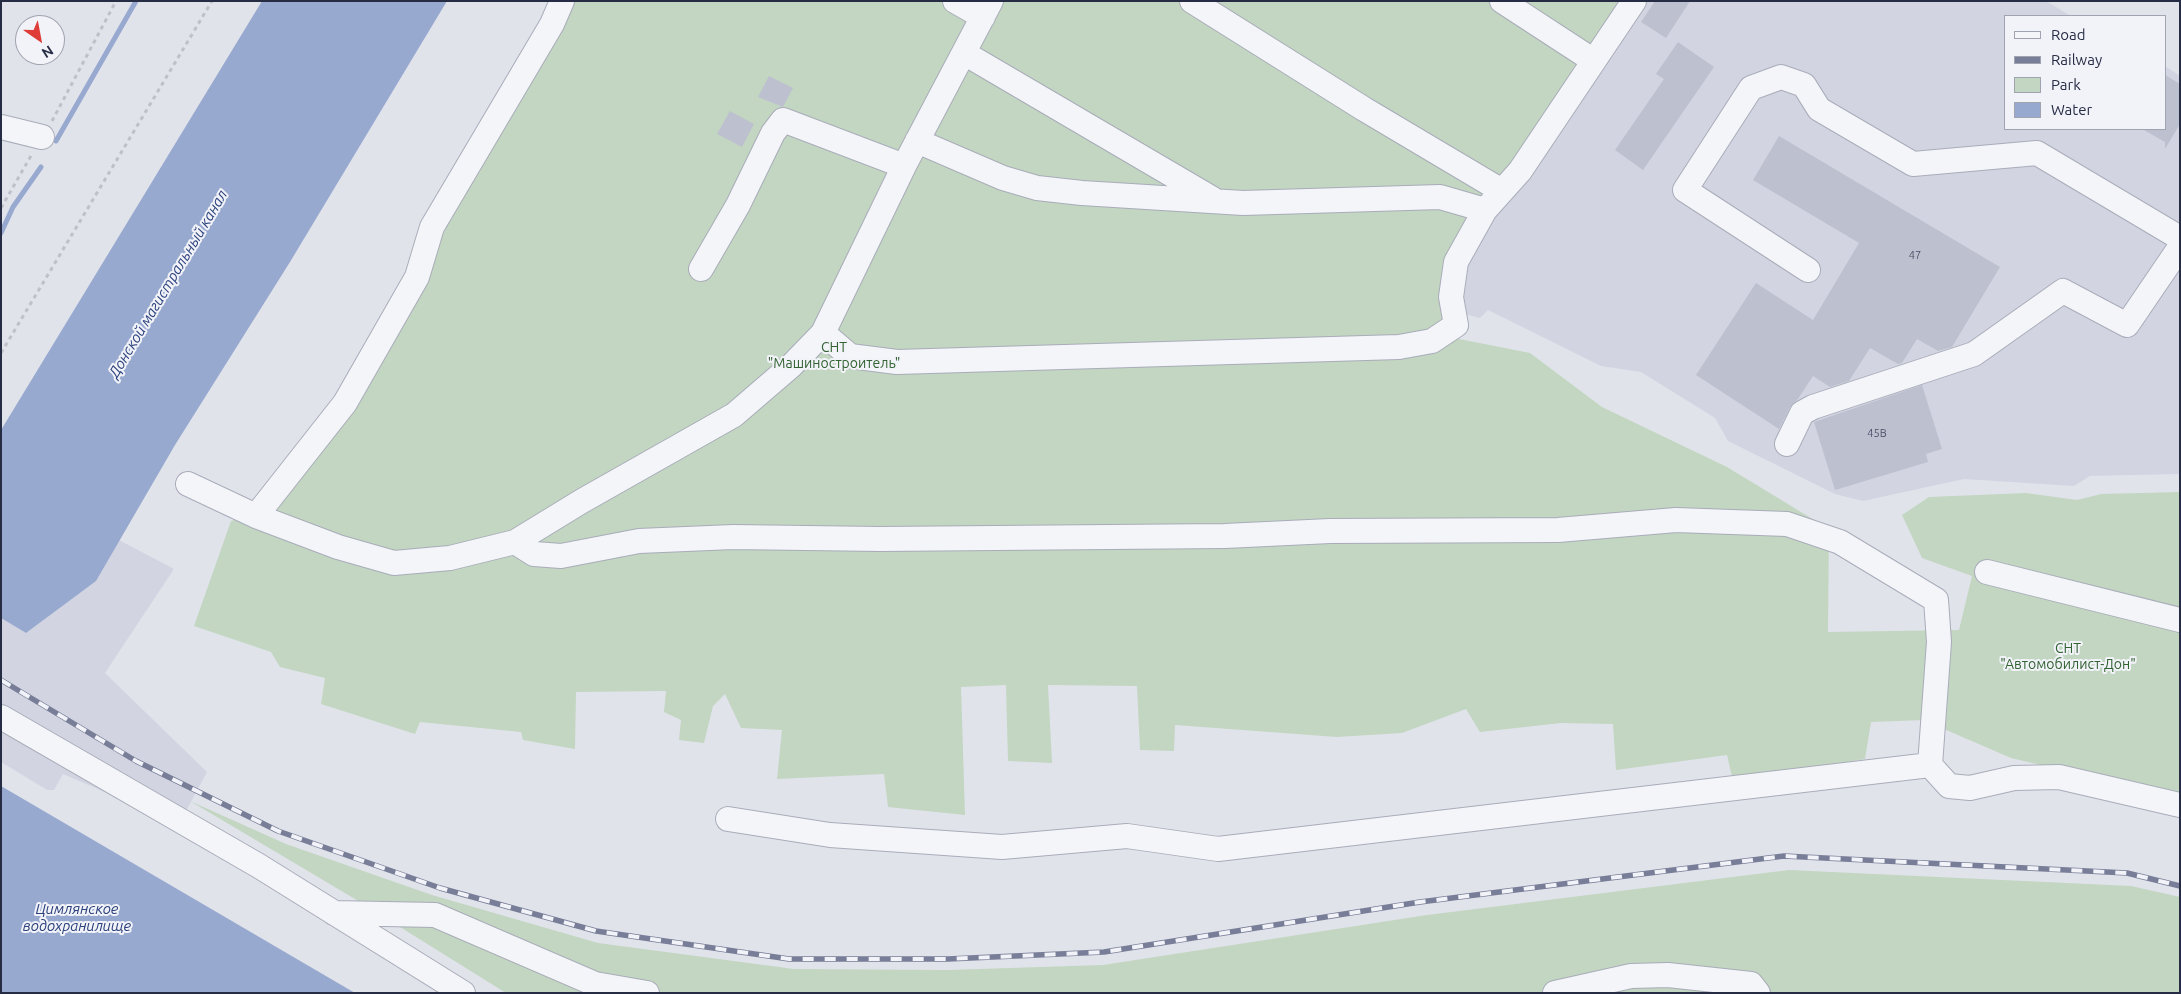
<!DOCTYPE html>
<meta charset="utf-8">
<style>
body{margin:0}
#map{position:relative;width:2181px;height:994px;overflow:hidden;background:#e1e3eb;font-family:Ubuntu,sans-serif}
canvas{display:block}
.frame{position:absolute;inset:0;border:2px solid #272c45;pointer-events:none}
.legend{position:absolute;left:2004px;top:15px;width:162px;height:115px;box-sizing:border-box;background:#f1f3f8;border:1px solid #a0a3b0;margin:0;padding:6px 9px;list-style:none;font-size:15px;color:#272c45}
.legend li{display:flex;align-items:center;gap:10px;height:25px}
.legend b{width:25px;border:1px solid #a0a3b0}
.north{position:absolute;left:15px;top:15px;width:50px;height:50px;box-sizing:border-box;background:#f1f3f8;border:1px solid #a0a3b0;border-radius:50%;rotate:147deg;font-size:14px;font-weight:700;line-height:20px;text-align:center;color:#272c45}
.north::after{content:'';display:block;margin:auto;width:18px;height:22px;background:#de3d38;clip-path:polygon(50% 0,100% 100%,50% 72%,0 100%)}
</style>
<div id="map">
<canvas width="2181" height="994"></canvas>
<div class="frame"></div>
<ul class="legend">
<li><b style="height:6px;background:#f4f5f9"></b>Road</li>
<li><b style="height:6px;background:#787e97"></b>Railway</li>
<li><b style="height:14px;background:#c2d6c1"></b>Park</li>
<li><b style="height:14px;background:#98a9cf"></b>Water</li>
</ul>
<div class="north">N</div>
</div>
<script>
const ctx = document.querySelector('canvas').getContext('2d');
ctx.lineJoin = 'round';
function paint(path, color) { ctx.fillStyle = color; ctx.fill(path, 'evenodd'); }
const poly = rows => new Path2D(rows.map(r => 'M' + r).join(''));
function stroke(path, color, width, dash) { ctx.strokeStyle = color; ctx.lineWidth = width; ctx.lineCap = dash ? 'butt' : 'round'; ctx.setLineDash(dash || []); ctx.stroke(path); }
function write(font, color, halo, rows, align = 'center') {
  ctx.font = font + ' Ubuntu,sans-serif'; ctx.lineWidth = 4; ctx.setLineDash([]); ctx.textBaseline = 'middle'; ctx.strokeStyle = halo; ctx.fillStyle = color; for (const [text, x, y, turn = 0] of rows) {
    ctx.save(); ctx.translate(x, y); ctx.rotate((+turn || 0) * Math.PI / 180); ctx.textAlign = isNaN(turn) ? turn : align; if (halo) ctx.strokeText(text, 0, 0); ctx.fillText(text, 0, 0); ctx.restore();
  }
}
paint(poly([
 [1643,1,2046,1,2071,16,2005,16,2005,129,2165,129,2165,66,2180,76,2180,474,2090,476,2074,486,1964,479,1863,501,1835,494,1728,441,1715,418,1641,372,1601,366,1488,310,1480,318,1464,314,1460,280,1491,208],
 [119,540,174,569,105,673,207,772,179,824,63,774,54,790,47,790,1,762,1,618,26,633,95,581]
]), '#d2d5e1');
paint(poly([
 [574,1,1626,1,1558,104,1471,213,1454,338,1530,353,1602,407,1727,467,1829,529,1828,632,1959,630,1972,576,1922,558,1902,515,1929,497,2026,493,2077,500,2101,494,2180,492,2180,798,2011,758,1923,720,1871,722,1865,759,1733,781,1727,755,1616,770,1613,724,1561,723,1480,732,1466,709,1402,733,1337,737,1175,725,1174,751,1140,750,1137,686,1048,685,1052,763,1008,761,1006,685,961,687,965,815,888,807,884,774,777,779,782,730,741,728,725,694,713,706,704,743,679,740,681,720,664,712,666,691,576,692,575,749,523,740,521,732,420,722,415,734,321,704,325,678,280,667,271,652,194,626,231,521,266,511,438,246,455,208],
 [190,801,286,844,432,895,598,943,794,969,947,970,1103,965,1427,915,1789,870,2131,886,2180,897,2180,993,506,993,355,899]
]), '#c2d6c1');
paint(poly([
 [262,1,447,1,290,262,175,445,96,581,26,633,1,618,1,430],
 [1,786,355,993,1,993]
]), '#98a9cf');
stroke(poly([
 [56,141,136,1],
 [1,233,13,207,41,167]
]), '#98a9cf', 5);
paint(poly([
 [1655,1,1690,1,1666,38,1641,22],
 [1678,42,1714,67,1643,170,1615,150,1664,79,1656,74],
 [2165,75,2180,84,2180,124,2165,149,2165,142,2142,129,2165,129],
 [769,76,793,88,783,107,758,97],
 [730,111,754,124,742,147,717,134],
 [1779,136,2000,267,1952,347,1938,351,1917,339,1902,363,1898,364,1870,348,1849,381,1830,387,1813,376,1798,399,1790,407,1779,429,1696,375,1756,283,1813,320,1859,243,1753,180],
 [1922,385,1942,449,1926,454,1928,462,1835,490,1814,422]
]), '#bdc1cf');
const minor = poly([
 [955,1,983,17],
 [1192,1,1364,109,1502,191],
 [1502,1,1594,61],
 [964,53,1213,199],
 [1,127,42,137],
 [917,141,1003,178,1037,188,1082,193,1243,203,1440,197,1485,210],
 [701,269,738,205,773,133,783,120,904,166],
 [1808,270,1685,190,1751,88,1781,77,1804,85,1819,109,1913,164,2037,153,2180,238],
 [823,333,904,166,991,1],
 [1787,444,1802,413,1813,407,1974,354,2063,291,2127,325,2180,247],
 [188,484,256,516,338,547,394,563,450,558,515,542,534,554,561,556,639,541,733,537,880,539,1225,536,1330,531,1558,530,1676,520,1787,524,1840,542,1936,600,1939,642,1930,765,1949,786,1970,788,2014,778,2059,777,2180,805],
 [256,516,345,403,417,277,432,227,552,24,562,1],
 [515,542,582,501,734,415,791,366,823,333,850,356,897,362,1399,347,1432,341,1456,325,1451,297,1456,262,1485,210,1520,171,1634,1],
 [1987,572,2180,620],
 [1,717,259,866,463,993],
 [728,819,830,835,1002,847,1127,836,1218,849,1930,765],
 [334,913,435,915,595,984,647,993],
 [1555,993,1631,976,1668,975,1751,984,1758,993]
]);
stroke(minor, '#a9acb9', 26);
stroke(poly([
 [52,121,116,1],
 [1,208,32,154],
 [1,353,212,1]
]), '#bfc1ca', 3, [4, 4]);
stroke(minor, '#f4f5f9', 24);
const rail = poly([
 [1,680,136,761,278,831,440,888,596,931,789,959,948,959,1104,952,1420,902,1784,856,2127,873,2180,886]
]);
stroke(rail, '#787e97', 5.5);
stroke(rail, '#f1f3f8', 4, [11]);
write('11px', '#4c5168', null, [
 ["47",1915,255],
 ["45В",1877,433]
]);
write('14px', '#336233', '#f1f3f8', [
 ["СНТ",834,347],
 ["\"Машиностроитель\"",834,363],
 ["СНТ",2068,648],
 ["\"Автомобилист-Дон\"",2068,664]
]);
write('italic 15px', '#2c427e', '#f1f3f8', [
 ["Донской магистральный канал",168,284,-59],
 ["Цимлянское",77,909],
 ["водохранилище",77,926]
]);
</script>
